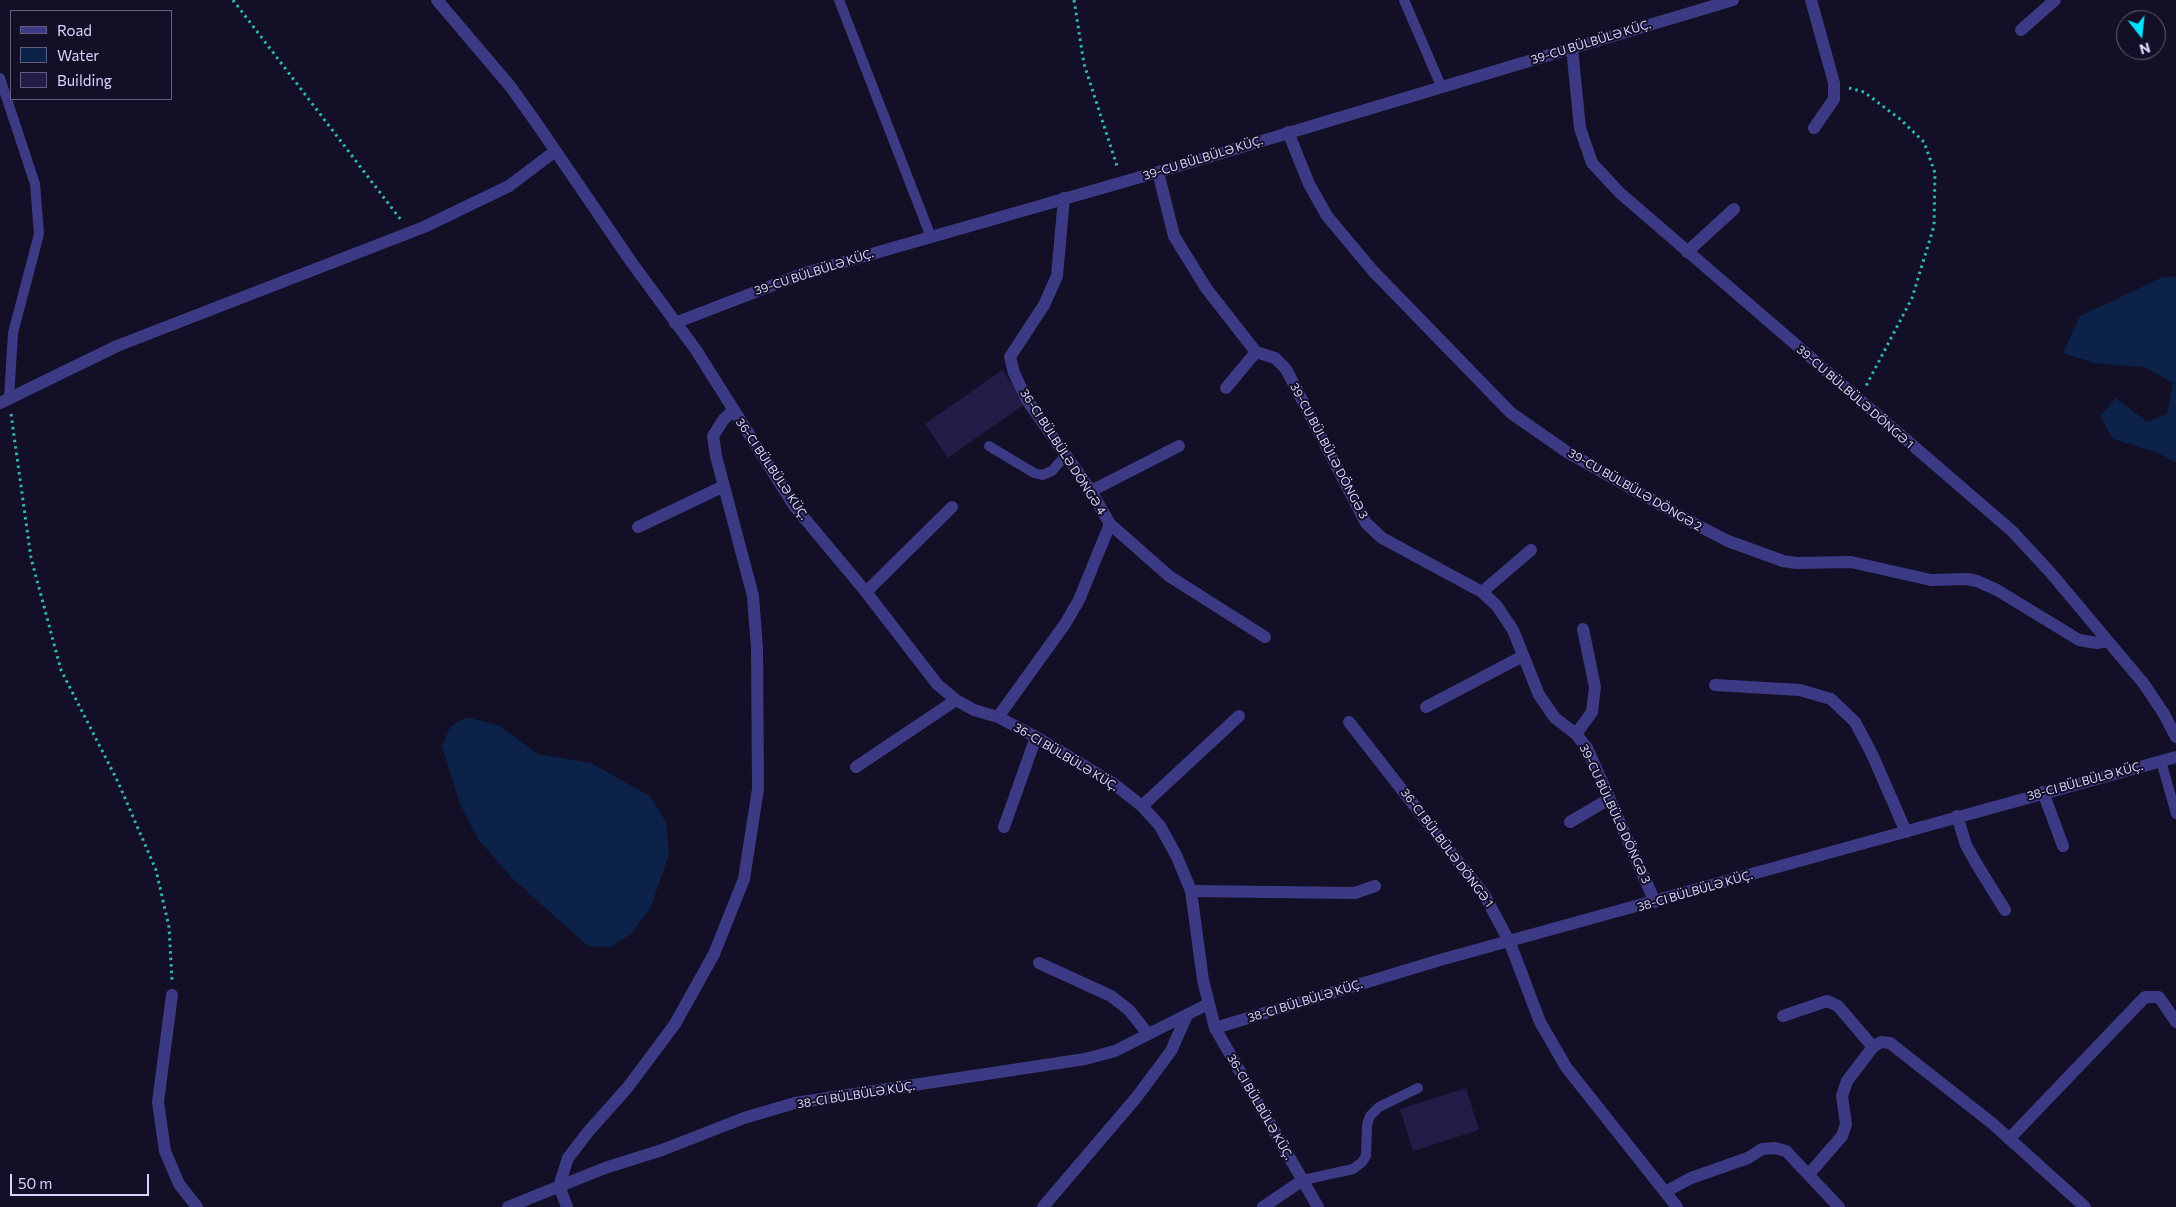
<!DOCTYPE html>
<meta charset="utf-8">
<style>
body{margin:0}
#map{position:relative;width:2176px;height:1207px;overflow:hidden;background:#130f26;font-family:Commissioner,sans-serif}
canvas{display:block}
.legend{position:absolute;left:10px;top:10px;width:162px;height:90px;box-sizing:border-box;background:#130f26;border:1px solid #625e7d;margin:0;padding:6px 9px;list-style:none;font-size:15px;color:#d9d4ff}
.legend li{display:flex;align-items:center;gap:10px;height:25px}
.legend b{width:25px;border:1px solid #625e7d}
.north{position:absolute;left:2116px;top:10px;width:50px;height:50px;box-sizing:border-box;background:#130f26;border:1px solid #625e7d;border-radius:50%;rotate:164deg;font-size:14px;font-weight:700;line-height:20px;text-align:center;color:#d9d4ff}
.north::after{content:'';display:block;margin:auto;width:18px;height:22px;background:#00e5ff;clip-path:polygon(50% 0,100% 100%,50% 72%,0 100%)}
.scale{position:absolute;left:10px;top:1174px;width:139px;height:22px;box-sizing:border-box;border:2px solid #d9d4ff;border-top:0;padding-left:6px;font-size:15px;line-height:18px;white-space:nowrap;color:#d9d4ff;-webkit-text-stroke:4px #130f26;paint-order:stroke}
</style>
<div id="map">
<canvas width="2176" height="1207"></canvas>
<ul class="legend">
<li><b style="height:6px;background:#3d3a85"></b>Road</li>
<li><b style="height:14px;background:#0c2248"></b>Water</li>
<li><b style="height:14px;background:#241b47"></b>Building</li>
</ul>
<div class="north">N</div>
<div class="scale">50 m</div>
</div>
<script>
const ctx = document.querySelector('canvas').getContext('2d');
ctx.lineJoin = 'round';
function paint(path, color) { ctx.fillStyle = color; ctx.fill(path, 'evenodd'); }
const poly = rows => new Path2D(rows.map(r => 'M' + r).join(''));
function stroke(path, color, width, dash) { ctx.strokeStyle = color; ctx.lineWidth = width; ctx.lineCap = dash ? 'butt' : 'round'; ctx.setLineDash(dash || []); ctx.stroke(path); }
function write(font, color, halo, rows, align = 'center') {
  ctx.font = font + ' Commissioner,sans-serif'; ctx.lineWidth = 4; ctx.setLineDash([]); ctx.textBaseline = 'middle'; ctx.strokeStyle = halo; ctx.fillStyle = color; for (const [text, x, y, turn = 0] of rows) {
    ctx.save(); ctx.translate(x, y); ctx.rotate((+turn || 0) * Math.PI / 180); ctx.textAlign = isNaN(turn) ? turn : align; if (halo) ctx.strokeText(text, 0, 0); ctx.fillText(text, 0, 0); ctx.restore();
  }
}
paint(poly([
 [2176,276,2176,463,2156,452,2113,439,2100,416,2116,398,2147,422,2167,414,2173,383,2144,367,2094,363,2063,353,2080,316,2161,278],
 [467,717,498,725,538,754,591,763,650,796,666,822,669,855,650,909,630,935,610,947,588,946,513,879,478,839,460,804,442,746,450,727]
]), '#0c2248');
paint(poly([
 [1002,370,1026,403,948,458,925,424],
 [1466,1088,1479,1130,1413,1151,1400,1109]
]), '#241b47');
stroke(poly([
 [233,0,401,220],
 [1074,0,1084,64,1118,169],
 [1849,88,1864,92,1900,119,1924,142,1935,173,1934,226,1912,298,1866,386],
 [11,414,31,558,61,670,118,782,156,870,169,927,172,980]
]), '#2fb8b0', 3, [2.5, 4]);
stroke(poly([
 [839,0,931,237],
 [1404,0,1441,86],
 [0,78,35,184,39,234,13,333,9,399],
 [989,446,1034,473,1042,475,1052,471,1065,456],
 [2161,761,2176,814],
 [1303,1180,1353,1169,1362,1162,1366,1156,1367,1125,1370,1116,1379,1107,1418,1088]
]), '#3d3a85', 10);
stroke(poly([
 [1811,0,1834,83,1834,99,1814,128],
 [2021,30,2055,0],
 [1572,48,1580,128,1592,163,1620,193,2012,531,2050,572,2144,684,2164,714,2176,737],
 [1288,132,1309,184,1327,216,1373,271,1511,413,1567,452,1693,523,1728,541,1783,561,1796,563,1851,562,1931,580,1967,579,1977,581,1997,590,2079,640,2097,643,2107,641],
 [1158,172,1174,236,1206,288,1256,352,1275,358,1286,369,1366,523,1382,538,1482,592,1497,606,1513,630,1539,695,1555,718,1576,734,1587,748,1655,902],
 [1687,252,1734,209],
 [675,323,802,274,1158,172,1733,0],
 [1226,388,1256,352],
 [0,403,117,346,424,227,509,186,554,152],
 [1091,491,1179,446],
 [1110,524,1169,576,1265,637],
 [638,527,724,486],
 [866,592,952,507],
 [1482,592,1531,550],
 [1715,685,1800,690,1831,699,1855,722,1872,754,1906,832],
 [1426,707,1523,656],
 [998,717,1065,624,1079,600,1110,524,1091,491,1027,400,1014,373,1010,357,1044,305,1057,276,1064,198],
 [1349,722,1485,896,1510,943,1540,1022,1566,1067,1677,1207],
 [1576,734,1592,712,1595,687,1583,629],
 [856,767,956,700],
 [2043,792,2063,846],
 [1142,806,1239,716],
 [1957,816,1966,845,1976,863,2005,910],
 [1570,822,1609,799],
 [1004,827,1036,737],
 [1191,891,1355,893,1375,886],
 [1039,963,1111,996,1129,1010,1148,1034],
 [172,995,158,1102,165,1151,179,1184,197,1207],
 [1783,1016,1827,1001,1838,1006,1873,1047],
 [1215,1028,1440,960,2176,757],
 [2009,1139,2145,997,2159,997,2176,1022],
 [1809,1174,1842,1136,1846,1124,1842,1096,1847,1081,1873,1047,1881,1042,1890,1043,1993,1124,2085,1207],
 [1665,1192,1691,1178,1748,1158,1762,1149,1775,1148,1786,1151,1839,1207],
 [508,1207,605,1168,662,1150,744,1118,795,1103,1085,1059,1115,1051,1208,1004],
 [567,1207,559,1186,568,1158,588,1132,628,1087,675,1024,714,954,744,879,758,789,757,648,753,596,716,456,713,436,724,419,733,411],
 [1043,1207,1136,1098,1171,1051,1187,1015],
 [1263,1207,1303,1180]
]), '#3d3a85', 12);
stroke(poly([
 [437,0,510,86,535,121,632,263,696,350,795,507,866,592,937,684,956,700,974,710,998,717,1036,737,1114,784,1142,806,1160,826,1177,857,1191,891,1203,980,1215,1028,1318,1207]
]), '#3d3a85', 12);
write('12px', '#d9d4ff', '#130f26', [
 ["39-CU BÜLBÜLƏ KÜÇ.",1591,42,-17],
 ["39-CU BÜLBÜLƏ KÜÇ.",1203,158,-17],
 ["39-CU BÜLBÜLƏ KÜÇ.",814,272,-18],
 ["39-CU BÜLBÜLƏ DÖNGƏ 1",1855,397,41],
 ["39-CU BÜLBÜLƏ DÖNGƏ 3",1329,451,62],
 ["36-CI BÜLBÜLƏ DÖNGƏ 4",1063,452,57],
 ["36-CI BÜLBÜLƏ KÜÇ.",772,469,56],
 ["39-CU BÜLBÜLƏ DÖNGƏ 2",1635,490,30],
 ["36-CI BÜLBÜLƏ KÜÇ.",1066,757,31],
 ["38-CI BÜLBÜLƏ KÜÇ.",2085,781,-15],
 ["39-CU BÜLBÜLƏ DÖNGƏ 3",1615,814,65],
 ["36-CI BÜLBÜLƏ DÖNGƏ 1",1447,848,53],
 ["38-CI BÜLBÜLƏ KÜÇ.",1695,891,-16],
 ["38-CI BÜLBÜLƏ KÜÇ.",1305,1001,-17],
 ["38-CI BÜLBÜLƏ KÜÇ.",856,1095,-9],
 ["36-CI BÜLBÜLƏ KÜÇ.",1260,1107,60]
]);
</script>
